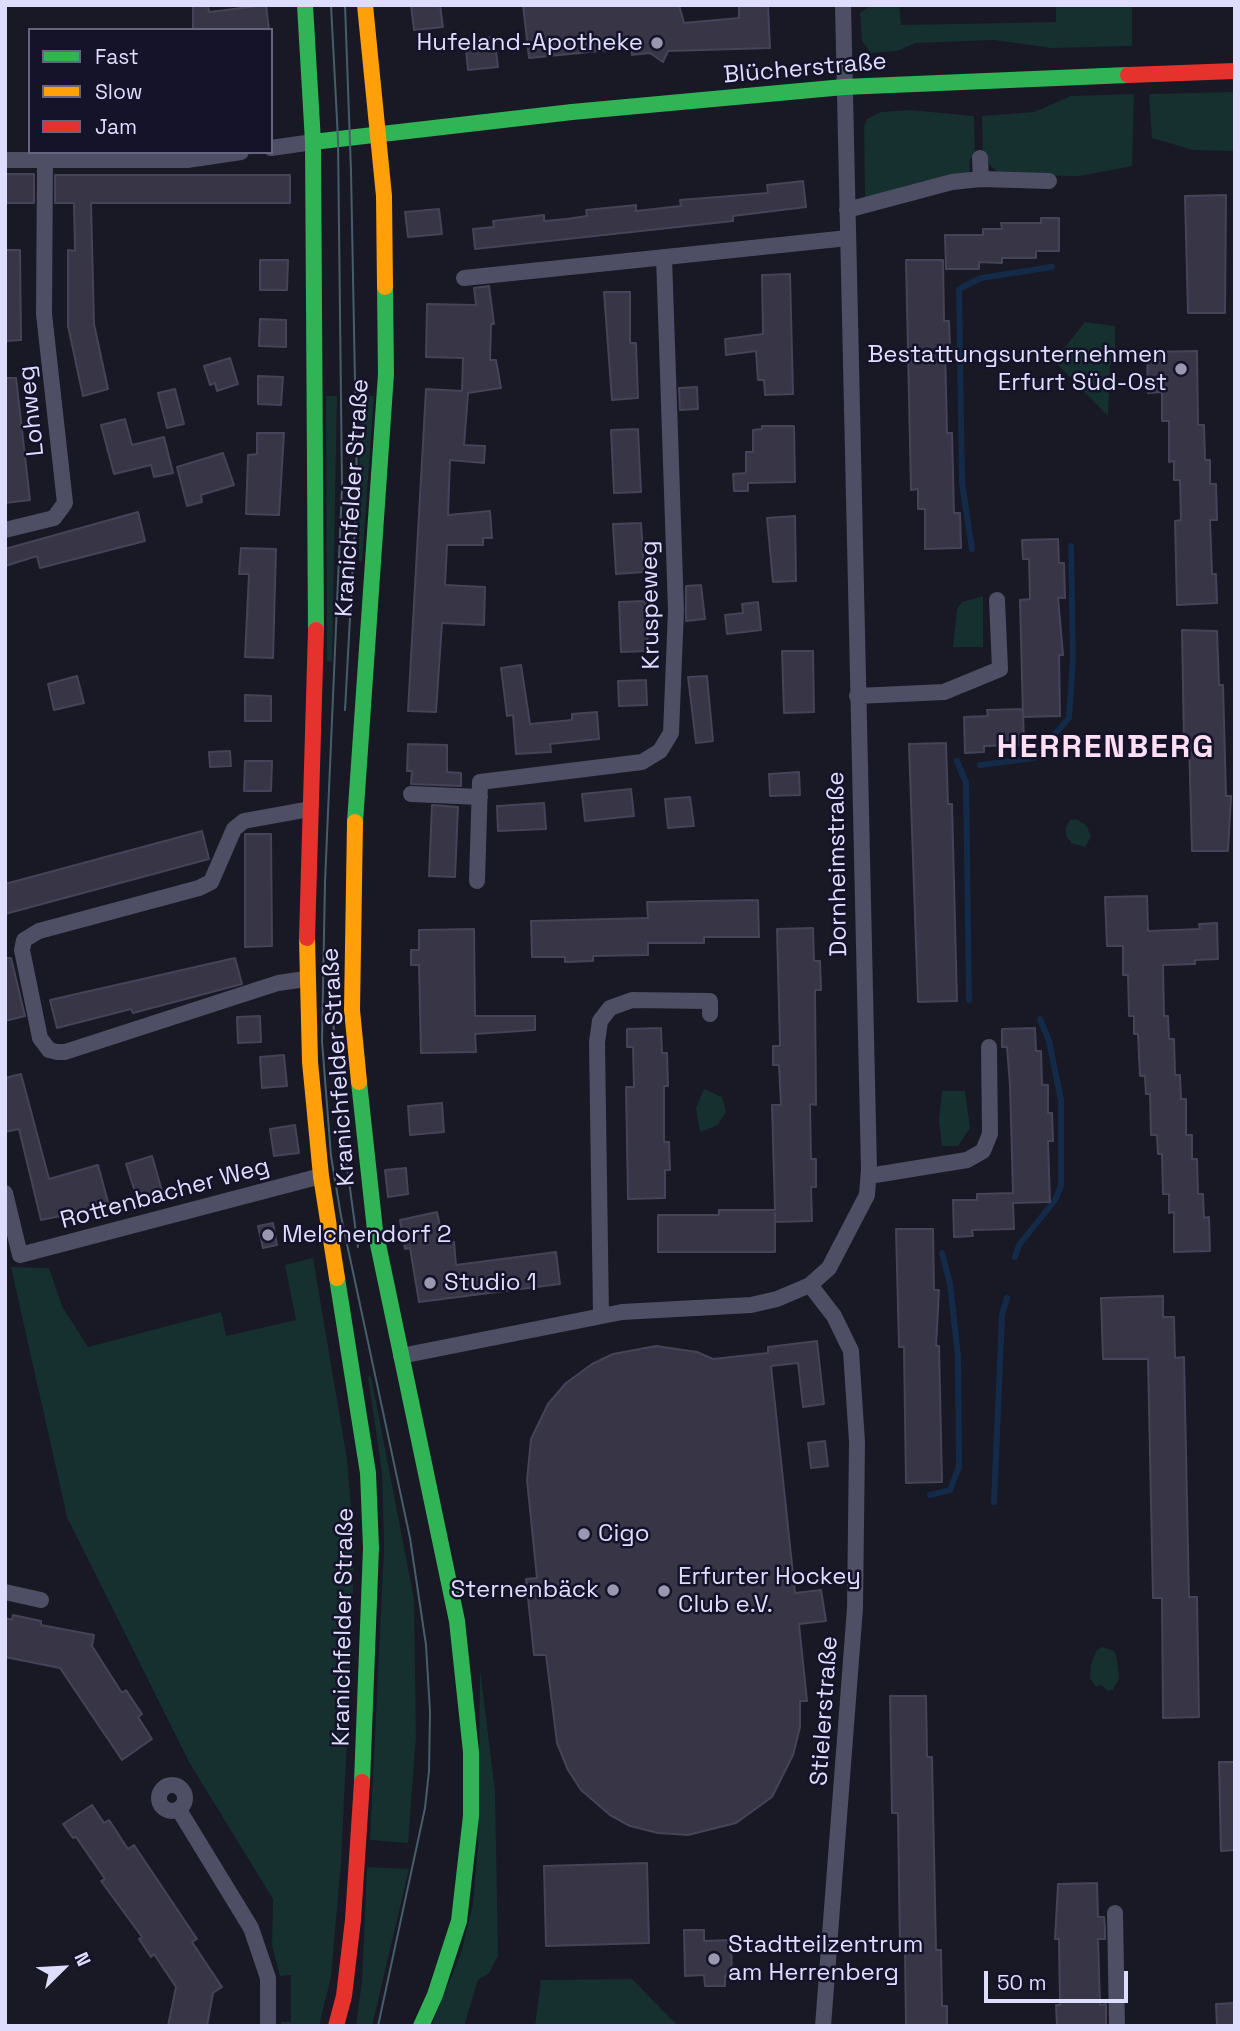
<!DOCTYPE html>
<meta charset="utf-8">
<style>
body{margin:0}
#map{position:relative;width:1240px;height:2031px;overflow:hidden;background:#191825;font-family:"Space Grotesk",sans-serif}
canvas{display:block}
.frame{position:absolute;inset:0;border:7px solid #dfddfd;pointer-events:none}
.legend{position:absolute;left:28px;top:28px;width:245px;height:126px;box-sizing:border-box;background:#15132a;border:2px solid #66647e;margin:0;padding:9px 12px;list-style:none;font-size:21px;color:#dfddfd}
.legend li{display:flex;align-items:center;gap:14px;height:35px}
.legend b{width:35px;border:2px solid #66647e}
.north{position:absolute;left:28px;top:1933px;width:70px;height:70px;-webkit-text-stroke:5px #15132a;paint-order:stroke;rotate:66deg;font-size:19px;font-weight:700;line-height:28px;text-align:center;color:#dfddfd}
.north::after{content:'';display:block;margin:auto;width:24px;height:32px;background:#dfddfd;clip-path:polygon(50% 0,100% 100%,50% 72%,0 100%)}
.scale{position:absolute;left:984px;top:1971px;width:144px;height:32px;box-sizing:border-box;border:4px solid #dfddfd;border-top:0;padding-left:9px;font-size:21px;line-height:24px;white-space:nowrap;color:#dfddfd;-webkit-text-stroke:5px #15132a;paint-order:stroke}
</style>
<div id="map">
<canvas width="1240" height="2031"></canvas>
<div class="frame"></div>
<ul class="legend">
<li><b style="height:9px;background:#30b455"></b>Fast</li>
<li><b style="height:9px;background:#ff9f0a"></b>Slow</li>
<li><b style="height:9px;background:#e5322d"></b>Jam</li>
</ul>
<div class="north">N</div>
<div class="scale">50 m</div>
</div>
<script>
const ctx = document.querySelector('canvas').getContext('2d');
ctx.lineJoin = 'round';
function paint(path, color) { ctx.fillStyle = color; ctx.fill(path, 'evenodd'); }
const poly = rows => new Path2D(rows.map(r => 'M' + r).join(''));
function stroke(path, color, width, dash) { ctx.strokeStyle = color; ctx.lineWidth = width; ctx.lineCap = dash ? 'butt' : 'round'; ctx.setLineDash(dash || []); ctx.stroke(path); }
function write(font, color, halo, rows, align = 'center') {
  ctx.font = font + ' "Space Grotesk",sans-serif'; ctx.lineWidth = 5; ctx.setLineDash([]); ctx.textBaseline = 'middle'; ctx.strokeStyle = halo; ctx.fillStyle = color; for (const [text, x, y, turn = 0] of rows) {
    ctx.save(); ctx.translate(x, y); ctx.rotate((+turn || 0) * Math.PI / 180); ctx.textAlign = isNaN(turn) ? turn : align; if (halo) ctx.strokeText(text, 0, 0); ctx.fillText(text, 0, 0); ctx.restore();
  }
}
paint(poly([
 [872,5,899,5,901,25,1056,22,1056,5,1132,5,1132,46,1052,48,994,40,916,43,897,51,871,53,862,41,860,13],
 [1235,92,1235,151,1193,150,1152,138,1149,94],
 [1134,94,1132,166,1080,176,1000,175,983,158,982,116,1034,112,1071,96],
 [910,110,974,116,975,158,970,158,969,176,865,197,864,127,867,119,881,112],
 [1085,322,1115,326,1115,363,1110,364,1108,416,1054,361],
 [326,396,337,396,332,662,327,661],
 [360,396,374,396,362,562,359,561],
 [983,596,983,647,953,647,957,609,962,602],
 [1077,819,1087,826,1091,837,1085,847,1071,843,1066,835,1066,827,1070,820],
 [704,1089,722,1097,726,1112,718,1125,700,1132,696,1108],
 [942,1091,965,1091,970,1128,958,1146,942,1146,939,1120],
 [313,1258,347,1459,354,1545,352,1631,341,1863,331,1977,319,2026,281,2026,281,2022,291,2022,291,1975,280,1976,272,1945,273,1899,189,1762,67,1517,11,1267,49,1268,62,1306,88,1347,221,1312,226,1336,296,1320,285,1265],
 [371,1376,414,1599,416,1736,408,1843,370,1840,384,1548,382,1473,368,1377],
 [1102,1647,1114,1651,1117,1659,1119,1679,1113,1690,1108,1691,1101,1685,1096,1687,1090,1678,1091,1664,1097,1650],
 [480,1670,495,1791,498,1956,489,1973,478,1980,464,2026,431,2026,461,1953,473,1904,478,1844],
 [367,1867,409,1869,372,2026,356,2026,362,1981],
 [632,1979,678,2026,535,2026,541,1980]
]), '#162f2f');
stroke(poly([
 [972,549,962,483,959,289,981,278,1052,267],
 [957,761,966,783,969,1000],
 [980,765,1034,758,1069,718,1073,660,1071,546],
 [1015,1257,1019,1245,1055,1200,1061,1186,1061,1100,1049,1041,1040,1019],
 [930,1495,950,1490,959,1467,958,1356,950,1284,942,1253],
 [994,1502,1002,1315,1007,1298]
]), '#142a49', 6);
const building = poly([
 [193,5,208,5,209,12,266,5,269,30,193,30,193,5],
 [411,5,440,5,443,27,414,30,411,5],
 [523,5,679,5,684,23,739,18,739,5,768,5,770,48,668,51,663,62,650,53,632,55,631,48,529,58,523,5],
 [494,37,498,67,468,70,465,40,494,37],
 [5,174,34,174,34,203,5,203,5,174],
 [55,175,290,175,290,203,91,203,94,324,108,389,83,396,68,326,68,250,75,251,74,203,55,203,55,175],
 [803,181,806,207,733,216,733,221,475,249,473,229,494,227,493,221,544,215,544,221,567,219,587,216,586,210,636,205,636,211,681,206,680,200,768,193,767,185,803,181],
 [1226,195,1225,313,1188,313,1185,196,1226,195],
 [439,209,442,234,408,237,405,212,439,209],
 [1041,218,1059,218,1059,251,1036,251,1036,258,1002,258,1002,263,979,262,979,269,946,269,945,235,983,235,983,229,1002,229,1001,223,1041,223,1041,218],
 [5,250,20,250,21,340,5,341,5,250],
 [260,260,288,260,287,290,260,290,260,260],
 [906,260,943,260,944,321,949,321,950,349,945,349,947,433,952,433,954,513,960,513,961,548,925,549,925,509,918,509,918,489,911,490,906,260],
 [790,274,793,394,765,395,764,380,758,380,756,351,726,355,725,339,763,334,762,275,790,274],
 [489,286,494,324,491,324,490,360,496,360,501,388,468,393,464,445,485,446,484,463,450,460,448,515,490,511,492,538,483,538,483,545,447,545,445,585,485,587,484,625,442,623,436,712,408,711,426,389,462,391,463,358,426,357,427,304,476,305,474,288,489,286],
 [604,292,630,292,630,343,636,343,638,398,612,400,604,292],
 [260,319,286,320,286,347,259,346,260,319],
 [1197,351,1198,425,1204,425,1205,460,1210,460,1210,484,1216,484,1217,520,1210,520,1212,574,1216,574,1217,603,1177,605,1175,521,1181,520,1180,480,1174,480,1174,461,1169,462,1169,421,1162,421,1162,392,1148,393,1147,352,1197,351],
 [230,358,238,384,217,391,215,383,210,385,204,366,230,358],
 [258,376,283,377,281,405,258,404,258,376],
 [5,378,16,378,30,500,5,503,5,378],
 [697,387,698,409,680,410,679,388,697,387],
 [175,389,184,424,167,428,158,393,175,389],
 [125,419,132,445,164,437,173,473,154,477,151,465,114,474,101,425,125,419],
 [762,426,794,426,795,482,748,483,748,491,734,491,733,474,746,473,746,452,753,452,753,430,762,429,762,426],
 [638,429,641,492,614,493,611,430,638,429],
 [257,433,284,433,279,515,246,514,248,455,257,454,257,433],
 [223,453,234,485,201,495,202,502,187,506,177,467,223,453],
 [138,512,145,541,40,568,37,556,5,566,5,549,138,512],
 [795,516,796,581,773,582,767,518,795,516],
 [641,523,644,572,616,574,613,524,641,523],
 [1058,539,1059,563,1064,563,1065,598,1058,598,1063,655,1059,655,1060,716,1023,717,1020,600,1030,599,1029,559,1023,559,1022,540,1058,539],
 [241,548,276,549,273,658,245,657,249,574,239,574,241,548],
 [701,585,705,619,686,621,686,586,701,585],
 [646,601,648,651,621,652,619,602,646,601],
 [758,602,761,630,727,634,725,615,743,613,742,604,758,602],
 [1182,630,1217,631,1219,685,1223,685,1226,796,1231,796,1228,851,1192,851,1189,742,1184,742,1182,630],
 [782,651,813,651,814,712,784,713,782,651],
 [521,665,530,724,572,720,572,714,597,712,599,739,550,744,551,752,516,754,513,715,507,716,501,668,521,665],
 [77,676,84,703,54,710,48,684,77,676],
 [707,676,713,741,696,743,688,677,707,676],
 [646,680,647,705,619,706,618,681,646,680],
 [245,695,271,696,271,721,245,721,245,695],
 [1023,709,1024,745,984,746,984,752,965,753,964,717,988,716,987,710,1023,709],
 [946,743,948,804,952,804,957,1001,918,1002,909,744,946,743],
 [408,744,447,745,447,772,461,773,461,786,411,784,412,771,407,771,408,744],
 [230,751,231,766,210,767,209,752,230,751],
 [245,761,272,761,271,791,244,791,245,761],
 [799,772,800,795,770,796,769,774,799,772],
 [631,789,634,816,585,821,582,794,631,789],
 [690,797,694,826,668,828,665,799,690,797],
 [544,803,546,829,498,831,497,806,544,803],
 [432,805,458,807,455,877,429,876,432,805],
 [202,831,209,859,5,914,5,884,202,831],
 [245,834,271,834,272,946,245,947,245,834],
 [1147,896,1148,931,1200,929,1199,924,1217,923,1218,959,1195,960,1195,964,1163,965,1164,1016,1168,1016,1169,1039,1174,1039,1175,1075,1180,1075,1181,1099,1186,1099,1186,1135,1192,1135,1192,1159,1197,1159,1198,1194,1203,1194,1204,1218,1209,1217,1210,1251,1174,1252,1174,1212,1169,1213,1169,1194,1163,1194,1162,1154,1158,1154,1157,1135,1151,1135,1150,1094,1146,1094,1145,1076,1140,1076,1138,1034,1134,1034,1134,1016,1129,1016,1128,975,1123,975,1123,946,1107,946,1105,897,1147,896],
 [758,900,759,937,704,937,704,943,648,943,648,955,593,956,593,961,565,962,565,957,532,957,531,921,648,918,647,902,758,900],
 [813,928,814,961,820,961,821,990,815,990,816,1105,810,1104,811,1159,816,1159,816,1187,811,1187,812,1221,775,1222,775,1213,775,1252,658,1252,658,1215,719,1215,719,1210,775,1210,772,1105,781,1105,779,1065,773,1065,773,1046,780,1046,777,929,813,928],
 [474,929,475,1016,535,1016,535,1030,475,1034,476,1052,421,1053,419,965,411,965,411,950,419,950,419,930,474,929],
 [5,958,11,958,25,1016,5,1021,5,958],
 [235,958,242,984,133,1013,131,1009,57,1028,50,1000,235,958],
 [260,1016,261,1042,238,1043,237,1017,260,1016],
 [661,1028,662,1053,667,1053,668,1086,664,1086,664,1142,669,1142,670,1170,665,1170,665,1198,628,1199,626,1087,634,1087,633,1047,627,1047,627,1029,661,1028],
 [1035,1028,1036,1051,1041,1051,1042,1085,1048,1085,1048,1113,1052,1113,1053,1141,1048,1141,1050,1202,1013,1203,1014,1229,972,1230,973,1236,954,1237,953,1200,977,1200,977,1194,1013,1193,1010,1085,1007,1047,1002,1047,1002,1029,1035,1028],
 [284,1055,287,1086,262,1088,260,1057,284,1055],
 [21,1074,49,1179,98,1165,109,1206,41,1220,19,1129,5,1132,5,1078,21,1074],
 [442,1103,444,1132,410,1135,408,1106,442,1103],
 [295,1125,299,1153,274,1156,270,1129,295,1125],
 [152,1156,162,1191,137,1198,126,1164,152,1156],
 [406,1168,408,1194,388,1197,385,1170,406,1168],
 [437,1212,444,1244,454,1242,456,1265,556,1252,560,1284,419,1302,410,1248,405,1249,400,1220,437,1212],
 [273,1223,277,1245,263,1248,258,1226,273,1223],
 [896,1229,933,1229,934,1290,939,1290,936,1346,939,1346,942,1482,906,1483,904,1347,899,1347,896,1229],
 [1163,1296,1163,1317,1174,1317,1175,1358,1184,1357,1189,1597,1197,1597,1199,1717,1163,1718,1162,1598,1153,1598,1148,1359,1103,1359,1101,1298,1163,1296],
 [817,1341,824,1404,803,1407,798,1363,771,1366,795,1593,821,1590,826,1621,799,1624,807,1701,800,1701,800,1727,793,1755,772,1797,736,1823,688,1835,658,1833,630,1826,610,1815,581,1790,568,1770,557,1743,546,1655,534,1655,526,1579,537,1578,527,1480,531,1439,548,1404,566,1383,592,1364,613,1354,656,1346,697,1352,713,1359,768,1353,768,1347,817,1341],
 [825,1441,828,1466,811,1468,808,1443,825,1441],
 [13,1615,41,1621,41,1625,94,1635,92,1646,122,1693,126,1690,142,1714,138,1717,152,1739,122,1760,60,1668,5,1657,5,1618,12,1620,13,1615],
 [890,1696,926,1696,927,1757,932,1757,936,1950,941,1950,942,2006,947,2006,947,2026,906,2026,905,1951,900,1950,898,1813,892,1813,890,1696],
 [1219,1762,1235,1762,1235,1850,1221,1851,1219,1762],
 [92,1805,104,1823,109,1820,128,1849,134,1845,197,1939,192,1942,222,1987,213,1993,207,2026,168,2026,176,1987,154,1954,151,1957,139,1939,142,1937,101,1881,105,1879,76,1837,73,1838,63,1824,92,1805],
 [647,1863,649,1943,546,1946,544,1866,647,1863],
 [1097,1883,1098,1917,1104,1917,1105,1928,1105,1939,1098,1939,1100,2005,1106,2004,1106,2025,1057,2026,1056,2005,1060,2005,1059,1939,1055,1939,1058,1884,1097,1883],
 [684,1930,704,1930,704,1941,731,1940,732,1976,725,1976,725,1986,705,1986,704,1975,685,1976,684,1930],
 [1235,2003,1235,2026,1217,2026,1216,2004,1235,2003]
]);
paint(building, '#383646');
stroke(building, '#454357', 2);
stroke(poly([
 [271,148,313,142],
 [980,158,981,179],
 [5,160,187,160,241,152],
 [847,210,952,182,981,179,1049,181],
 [464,278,848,238],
 [5,530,54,518,65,503,44,314,45,161],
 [857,696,944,692,1000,669,997,600],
 [411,794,480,797],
 [477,881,480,782,642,762,660,751,671,733,676,610,664,257],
 [306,979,278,983,65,1052,57,1052,49,1050,40,1038,22,950,24,940,39,931,199,888,211,882,234,829,244,821,310,809],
 [869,1176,967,1160,983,1151,990,1134,989,1047],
 [5,1193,20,1255,321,1176],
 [810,1285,834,1316,851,1351,857,1442,855,1608,823,2026],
 [601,1316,597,1042,600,1021,610,1008,632,1000,710,1001,710,1014],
 [401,1356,622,1312,751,1305,777,1299,810,1285,829,1268,867,1195,869,1169,843,5],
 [5,1592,41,1600],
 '159 1798a13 13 0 1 1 26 0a13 13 0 1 1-26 0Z',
 [179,1810,251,1928,268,1978,268,2026],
 [1115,1913,1117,2026]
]), '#4e4e64', 16);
stroke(poly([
 [305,5,313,142,316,630],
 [313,142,572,112,844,87,1128,75],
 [355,822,386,374,385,287],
 [359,1082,375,1230,457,1621,471,1752,471,1816,459,1921,435,1995,421,2026],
 [337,1278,368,1473,371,1548,362,1782]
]), '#30b455', 16);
stroke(poly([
 [365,5,384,196,385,287],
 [355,822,352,1010,359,1082],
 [307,938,310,1062,321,1176,337,1278]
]), '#ff9f0a', 16);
stroke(poly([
 [1128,75,1235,71],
 [307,938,316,630],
 [336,2026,344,1996,353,1920,362,1782]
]), '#e5322d', 16);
stroke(poly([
 [331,5,338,139,342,488,325,882,322,1041,331,1156,341,1216,410,1538,426,1645,430,1712,429,1771,425,1808,378,2026],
 [345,710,357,488,351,171,345,5],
 [332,1004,340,1116,358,1247]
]), '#485d6b', 2);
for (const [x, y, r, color] of [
 [657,43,7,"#9a98b1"],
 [1181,369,7,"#9a98b1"],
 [268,1235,7,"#9a98b1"],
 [430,1283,7,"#9a98b1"],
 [584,1534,7,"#9a98b1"],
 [613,1590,7,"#9a98b1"],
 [664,1591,7,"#9a98b1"],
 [714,1959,7,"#9a98b1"]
]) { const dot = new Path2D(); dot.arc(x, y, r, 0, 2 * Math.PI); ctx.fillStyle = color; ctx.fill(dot); stroke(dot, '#15132a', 2.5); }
write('24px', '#dfddfd', '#15132a', [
 ["Hufeland-Apotheke",643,43,"right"],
 ["Bestattungsunternehmen",1167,355,"right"],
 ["Erfurt Süd-Ost",1167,383,"right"],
 ["Melchendorf 2",282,1235],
 ["Studio 1",444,1283],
 ["Cigo",598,1534],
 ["Erfurter Hockey",678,1577],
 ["Club e.V.",678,1605],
 ["Sternenbäck",599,1590,"right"],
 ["Stadtteilzentrum",728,1945],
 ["am Herrenberg",728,1973]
], 'left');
write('24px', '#dfddfd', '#15132a', [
 ["Blücherstraße",805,69,-5],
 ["Lohweg",32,411,-96],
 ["Kranichfelder Straße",353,498,-86],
 ["Kruspeweg",651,605,-91],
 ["Dornheimstraße",838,864,-91],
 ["Kranichfelder Straße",339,1067,-94],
 ["Rottenbacher Weg",165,1194,-15],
 ["Kranichfelder Straße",344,1627,-89],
 ["Stielerstraße",825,1711,-86]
]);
ctx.letterSpacing = '2px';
write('bold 32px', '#fddff4', '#15132a', [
 ["HERRENBERG",1106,748]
]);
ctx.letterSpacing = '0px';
</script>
